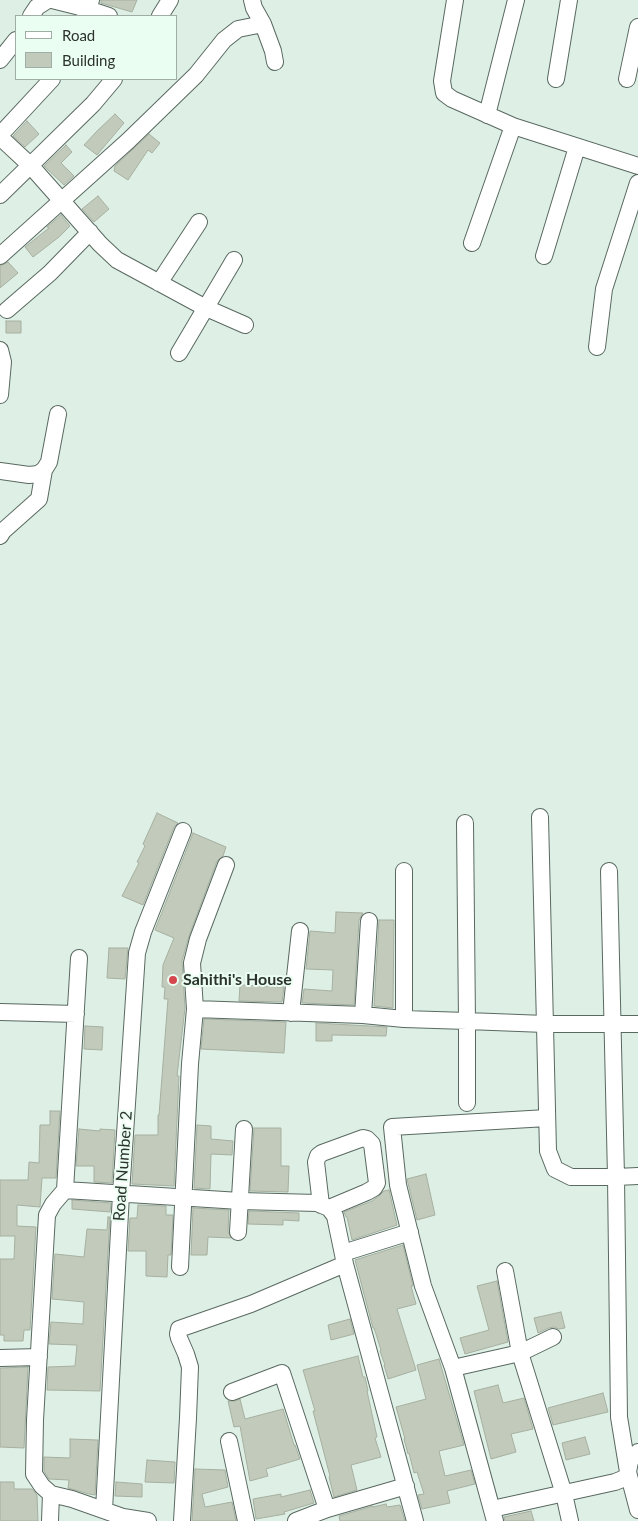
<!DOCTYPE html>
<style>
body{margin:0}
#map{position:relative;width:638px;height:1521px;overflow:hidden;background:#def0e5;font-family:Lato,sans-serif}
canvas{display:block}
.legend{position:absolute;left:15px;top:15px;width:162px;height:65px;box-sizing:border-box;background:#ebfef2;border:1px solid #9fada4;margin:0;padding:6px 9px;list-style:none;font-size:15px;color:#2c332f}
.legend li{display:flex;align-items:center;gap:10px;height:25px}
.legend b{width:25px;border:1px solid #9fada4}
</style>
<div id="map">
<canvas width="638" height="1521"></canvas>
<ul class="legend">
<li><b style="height:6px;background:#fff"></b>Road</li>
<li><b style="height:14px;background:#c2cbbb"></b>Building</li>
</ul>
</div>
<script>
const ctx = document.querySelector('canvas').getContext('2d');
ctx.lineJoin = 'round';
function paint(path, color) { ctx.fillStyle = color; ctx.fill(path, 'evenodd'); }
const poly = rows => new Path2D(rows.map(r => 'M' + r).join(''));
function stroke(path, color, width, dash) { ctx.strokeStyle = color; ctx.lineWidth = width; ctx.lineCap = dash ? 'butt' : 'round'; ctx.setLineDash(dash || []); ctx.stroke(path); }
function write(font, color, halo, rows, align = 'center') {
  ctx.font = font + ' Lato,sans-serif'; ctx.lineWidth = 4; ctx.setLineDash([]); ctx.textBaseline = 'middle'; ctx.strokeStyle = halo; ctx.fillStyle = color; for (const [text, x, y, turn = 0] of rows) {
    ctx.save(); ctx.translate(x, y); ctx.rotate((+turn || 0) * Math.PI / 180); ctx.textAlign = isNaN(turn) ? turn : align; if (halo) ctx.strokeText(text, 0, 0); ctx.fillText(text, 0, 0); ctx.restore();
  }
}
const building = poly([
 [101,0,137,0,132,12,101,3,101,0],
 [115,114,124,123,97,155,84,145,97,131,115,114],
 [27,121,39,134,25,147,13,136,27,121],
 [149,134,160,143,152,153,148,150,128,180,114,171,115,166,149,134],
 [66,145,72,152,61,163,74,176,64,185,44,166,66,145],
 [98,196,109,209,94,222,82,209,98,196],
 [61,215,70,226,59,237,33,257,25,247,49,228,47,227,61,215],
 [8,262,18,273,0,288,0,266,8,262],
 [6,321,21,321,21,333,6,333,6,321],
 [157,813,178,823,174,827,143,905,122,896,139,863,137,862,145,846,143,844,157,813],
 [193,833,226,847,223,856,217,861,189,936,182,961,185,1008,177,1076,179,1076,174,1186,132,1184,135,1135,158,1135,158,1115,159,1115,168,999,164,999,165,987,162,987,163,965,174,938,155,930,193,833],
 [336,912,363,913,359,920,354,1005,302,1003,304,989,332,991,333,970,306,969,310,931,335,933,336,912],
 [379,920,394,920,393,1008,374,1006,379,920],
 [109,948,128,948,125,979,107,978,109,948],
 [240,985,284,987,282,1002,239,1001,240,985],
 [204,1019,286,1022,284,1053,201,1049,204,1019],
 [316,1023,387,1027,386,1036,332,1035,332,1041,316,1041,316,1023],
 [85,1026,103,1027,102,1050,84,1049,85,1026],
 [50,1111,60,1111,56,1178,42,1178,40,1207,17,1205,17,1226,36,1227,30,1330,24,1330,23,1341,4,1341,4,1335,0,1335,0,1259,14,1259,15,1236,0,1236,0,1180,28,1180,29,1162,39,1163,40,1125,50,1125,50,1111],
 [197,1125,211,1126,211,1139,233,1141,232,1155,211,1154,210,1189,194,1188,197,1125],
 [254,1128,281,1128,281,1166,289,1166,288,1192,250,1191,254,1128],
 [79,1129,100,1131,100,1129,115,1130,112,1183,94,1182,94,1166,76,1166,79,1129],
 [426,1174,435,1215,417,1220,407,1179,426,1174],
 [389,1190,397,1225,352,1240,347,1217,346,1217,344,1212,372,1201,379,1196,384,1191,389,1190],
 [72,1200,111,1203,110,1212,72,1209,72,1200],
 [138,1205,166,1206,166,1215,173,1215,171,1255,168,1255,167,1277,146,1276,146,1251,128,1251,130,1218,137,1218,138,1205],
 [193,1208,229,1210,228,1231,231,1238,208,1237,207,1255,191,1255,193,1208],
 [249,1211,299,1213,299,1221,283,1220,283,1225,248,1224,249,1211],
 [108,1217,110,1217,100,1391,47,1390,48,1367,75,1366,77,1345,49,1344,51,1322,83,1324,84,1302,52,1299,55,1254,84,1257,87,1229,107,1230,108,1217],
 [403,1245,413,1286,411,1286,416,1304,397,1309,416,1370,388,1379,384,1365,385,1365,380,1351,381,1350,375,1331,374,1328,373,1328,355,1260,403,1245],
 [497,1281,508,1342,465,1354,460,1338,489,1330,477,1286,497,1281],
 [561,1312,565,1328,559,1329,554,1327,549,1328,538,1333,534,1318,561,1312],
 [350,1319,354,1334,331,1340,328,1325,350,1319],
 [358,1356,363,1377,365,1377,368,1391,367,1391,377,1437,375,1438,381,1457,351,1465,357,1490,334,1497,329,1477,330,1476,313,1411,315,1411,303,1370,358,1356],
 [439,1359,464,1445,439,1451,445,1476,471,1470,475,1484,447,1491,450,1503,422,1509,418,1495,424,1494,417,1472,414,1473,409,1453,408,1454,404,1439,405,1439,396,1407,426,1399,417,1365,439,1359],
 [28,1367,24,1448,0,1447,0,1368,28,1367],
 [498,1385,503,1403,524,1398,533,1429,511,1434,516,1452,491,1459,474,1391,498,1385],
 [603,1393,608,1412,553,1425,548,1408,603,1393],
 [240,1399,245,1419,283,1409,294,1445,295,1445,300,1459,266,1469,268,1476,250,1481,240,1426,234,1427,228,1401,235,1401,240,1399],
 [585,1437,590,1454,566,1460,562,1443,585,1437],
 [70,1439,98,1440,95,1495,89,1494,68,1488,69,1480,49,1479,44,1471,44,1457,70,1458,70,1439],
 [147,1460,175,1462,174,1483,145,1482,147,1460],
 [195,1469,225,1470,228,1487,202,1494,205,1507,232,1502,236,1521,192,1521,195,1469],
 [0,1482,14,1482,14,1489,32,1489,37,1495,38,1521,0,1521,0,1482],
 [116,1482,142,1484,142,1497,115,1496,116,1482],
 [310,1490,314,1503,284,1512,285,1514,256,1519,253,1499,281,1494,281,1497,310,1490],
 [386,1504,387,1507,400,1505,405,1521,340,1521,339,1516,373,1506,373,1507,386,1504],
 [531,1511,534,1521,505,1521,504,1517,531,1511]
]);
paint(building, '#c2cbbb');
stroke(building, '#a6afa0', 1);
const minor = poly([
 [52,0,88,9,85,16],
 [91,0,88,9,109,16],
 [252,0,254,8,263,24,273,51,275,62],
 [455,0,442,81,444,93,452,99,513,126],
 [31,16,37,7,48,0],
 [160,16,170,0],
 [0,60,16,40],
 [556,79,569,0],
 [627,79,638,27],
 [487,115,516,0],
 [0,135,52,79],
 [0,137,30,165,100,244,117,260,204,307,245,325],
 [0,195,93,104,114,79],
 [472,243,513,126,638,166],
 [0,256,128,141,196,75,224,40,238,29,263,24],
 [544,256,577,147],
 [159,283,199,222],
 [7,310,50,273,90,232],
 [597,347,604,289,638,183],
 [0,350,3,362,0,395],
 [179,353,234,260],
 [0,471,29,475,38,474,44,470,49,462,58,414],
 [0,536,3,531,39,499,44,470],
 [540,817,548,1151,555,1169,571,1177,616,1177,609,871],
 [195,1009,192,963,198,939,226,865],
 [0,1012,76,1014],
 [291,1013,300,931],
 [363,1015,369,921],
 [404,1019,404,871],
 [467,1103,467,1021,545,1024,638,1024],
 [638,1176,616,1177,619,1417,628,1472,638,1510],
 [65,1190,240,1201,317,1203,329,1208,335,1216,345,1264,415,1521],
 [321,1205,316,1162,318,1156,322,1153,363,1138,367,1139,372,1144,377,1183,374,1188,367,1192,329,1208],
 [238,1232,244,1129],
 [343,1253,410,1232],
 [180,1267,190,1064,195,1009,363,1015,404,1019,467,1021,465,823],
 [505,1271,520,1353,564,1494,570,1521],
 [0,1358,39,1357],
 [453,1368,520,1353,553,1337],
 [232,1392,282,1373,327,1509],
 [229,1441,246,1521],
 [51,1494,72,1499,123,1517,148,1521],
 [492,1509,615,1482,625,1478,628,1472,630,1461,638,1452],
 [104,1510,121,1194,137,953,143,932,183,831],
 [50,1521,51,1494,42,1486,34,1474,35,1420,47,1215,53,1204,65,1190,79,958],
 [182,1521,188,1418,190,1367,186,1354,179,1338,178,1334,179,1329,251,1304,345,1264],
 [296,1521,327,1509,406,1486],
 [495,1521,453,1368,423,1286,398,1185,392,1127,547,1118]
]);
stroke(minor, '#596960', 18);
stroke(minor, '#fff', 16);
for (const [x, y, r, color] of [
 [173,980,5,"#d6464d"]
]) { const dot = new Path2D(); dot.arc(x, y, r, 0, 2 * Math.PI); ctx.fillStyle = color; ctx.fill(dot); stroke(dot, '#ebfef2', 2); }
write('bold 16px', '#2c332f', '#ebfef2', [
 ["Sahithi's House",183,980]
], 'left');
write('16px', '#2c332f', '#ebfef2', [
 ["Road Number 2",123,1166,-86]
]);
</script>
